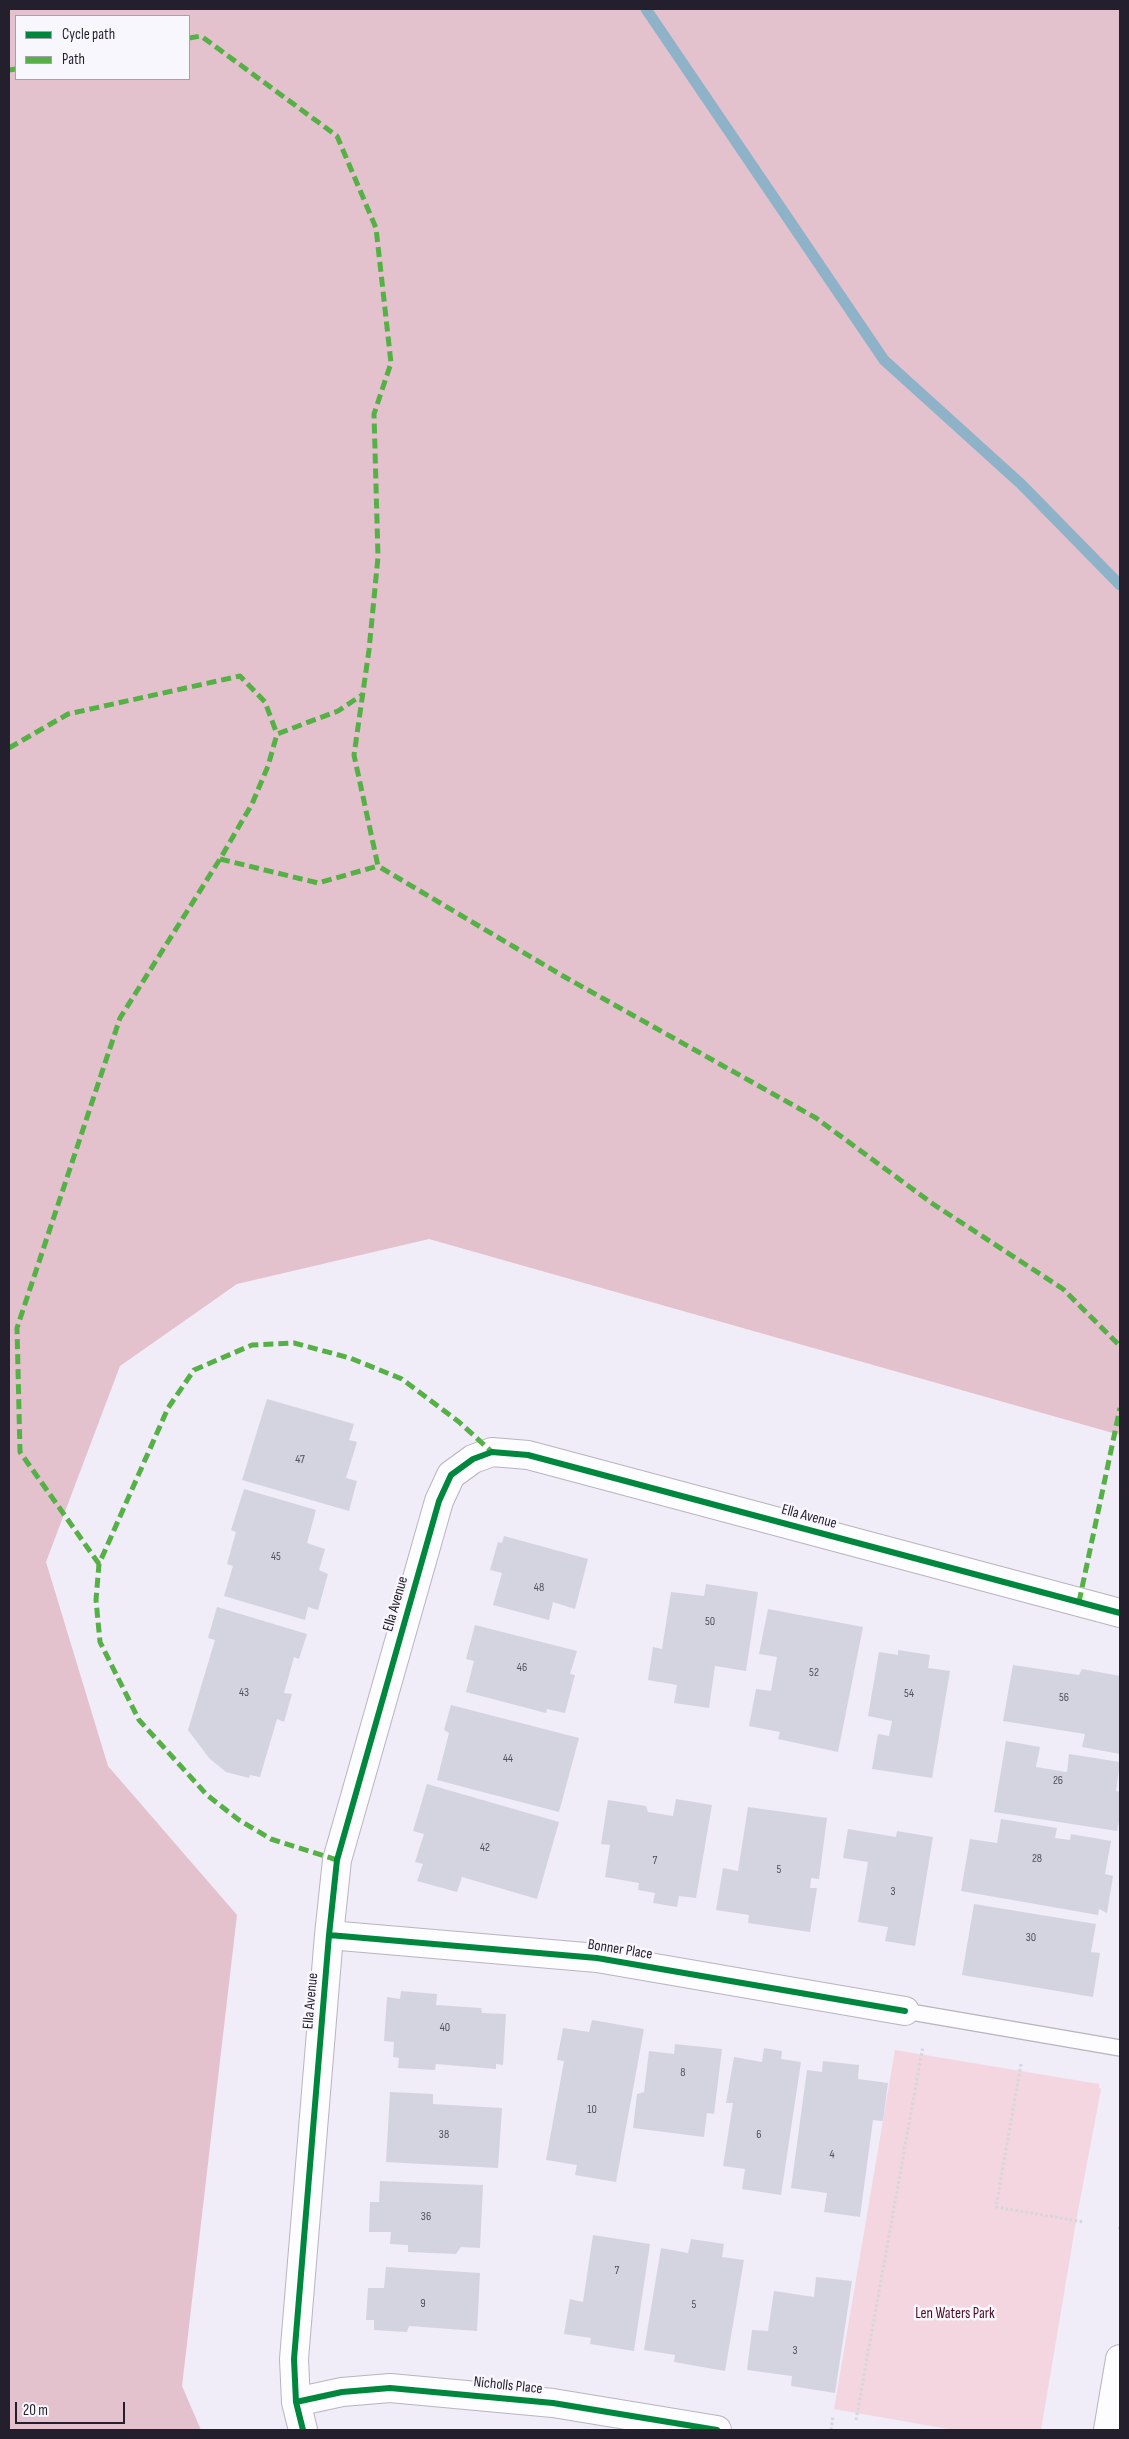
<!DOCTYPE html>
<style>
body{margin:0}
#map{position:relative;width:1129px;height:2439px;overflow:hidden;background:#f0ecf8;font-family:"Sofia Sans Condensed",sans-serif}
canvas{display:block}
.frame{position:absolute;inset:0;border:10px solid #231f2c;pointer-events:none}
.legend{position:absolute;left:15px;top:15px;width:175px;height:65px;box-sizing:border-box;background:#f9f7fe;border:1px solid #a3a1aa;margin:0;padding:6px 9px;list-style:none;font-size:15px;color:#231f2c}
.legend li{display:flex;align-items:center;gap:10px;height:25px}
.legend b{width:25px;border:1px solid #a3a1aa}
.scale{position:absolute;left:15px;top:2402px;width:110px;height:22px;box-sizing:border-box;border:2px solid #231f2c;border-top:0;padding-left:6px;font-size:15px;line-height:18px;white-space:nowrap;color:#231f2c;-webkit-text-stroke:4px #f9f7fe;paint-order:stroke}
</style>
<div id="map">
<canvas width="1129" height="2439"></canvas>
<div class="frame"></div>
<ul class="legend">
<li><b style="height:6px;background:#00873e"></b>Cycle path</li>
<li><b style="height:6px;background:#55b146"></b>Path</li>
</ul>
<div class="scale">20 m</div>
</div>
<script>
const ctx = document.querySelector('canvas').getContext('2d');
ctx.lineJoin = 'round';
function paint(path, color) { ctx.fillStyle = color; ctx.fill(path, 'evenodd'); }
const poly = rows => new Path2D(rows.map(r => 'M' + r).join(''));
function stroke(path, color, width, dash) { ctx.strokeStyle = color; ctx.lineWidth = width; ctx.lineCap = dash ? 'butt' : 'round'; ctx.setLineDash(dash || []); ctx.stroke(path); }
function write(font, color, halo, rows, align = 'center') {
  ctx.font = font + ' "Sofia Sans Condensed",sans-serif'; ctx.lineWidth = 5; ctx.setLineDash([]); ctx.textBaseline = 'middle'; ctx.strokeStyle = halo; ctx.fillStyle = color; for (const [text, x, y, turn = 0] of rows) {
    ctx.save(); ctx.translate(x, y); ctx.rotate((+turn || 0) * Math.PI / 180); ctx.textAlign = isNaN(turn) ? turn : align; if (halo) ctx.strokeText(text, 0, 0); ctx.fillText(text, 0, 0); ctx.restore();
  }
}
paint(poly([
 [895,2050,1099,2084,1099,2088,1101,2089,1077,2216,1041,2430,954,2430,834,2409]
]), '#f3d6e0');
paint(poly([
 [9,9,1120,9,1120,1435,429,1239,237,1284,120,1366,46,1562,108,1766,237,1915,182,2386,201,2430,9,2430],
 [16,16,189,16,189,79,16,79]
]), '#e3c2cd');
stroke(poly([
 [646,9,884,360,1021,484,1120,585]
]), '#8eb2c8', 11);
paint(poly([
 [267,1399,354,1424,349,1440,357,1442,346,1478,357,1481,349,1511,242,1480],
 [244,1489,316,1510,307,1543,325,1549,319,1570,328,1574,318,1610,308,1607,305,1620,224,1596,233,1566,227,1564,236,1532,231,1530],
 [504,1536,588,1559,575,1609,553,1602,549,1620,493,1605,502,1573,490,1570,498,1542,502,1543],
 [706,1584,758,1592,746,1671,715,1666,709,1708,674,1703,677,1685,648,1680,653,1647,662,1649,671,1592,704,1596],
 [217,1607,307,1634,299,1659,294,1657,284,1693,292,1694,284,1722,277,1719,260,1777,250,1775,249,1778,226,1772,209,1758,188,1730,215,1640,208,1638],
 [768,1609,863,1627,838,1752,778,1739,780,1732,749,1726,756,1689,771,1691,777,1657,759,1654],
 [475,1625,577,1651,570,1674,575,1675,565,1713,547,1709,546,1713,466,1692,474,1661,466,1659],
 [898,1650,930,1655,928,1668,950,1671,932,1778,872,1769,878,1734,889,1736,892,1721,868,1716,879,1652,898,1655],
 [1013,1665,1079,1675,1082,1669,1120,1676,1120,1754,1082,1747,1085,1734,1003,1721],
 [451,1705,579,1738,559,1812,437,1780,449,1733,444,1730],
 [1006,1741,1040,1747,1036,1767,1067,1772,1069,1754,1120,1762,1116,1791,1120,1792,1120,1816,1117,1831,994,1812],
 [427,1784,559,1822,537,1899,462,1877,457,1892,417,1881,423,1864,415,1862,424,1834,413,1831],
 [676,1799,712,1805,696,1898,679,1896,677,1907,653,1903,655,1893,638,1890,639,1883,605,1877,610,1845,601,1844,608,1800,646,1806,648,1812,673,1816],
 [748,1807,827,1818,819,1879,811,1878,810,1888,817,1888,810,1932,748,1923,749,1915,716,1910,723,1868,738,1871],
 [1001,1819,1057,1828,1055,1838,1070,1840,1071,1834,1111,1841,1105,1874,1113,1876,1107,1913,1099,1909,1098,1915,961,1891,970,1839,997,1843],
 [848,1829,896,1837,897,1831,933,1837,915,1946,885,1941,888,1927,858,1922,868,1862,843,1858],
 [974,1904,1096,1924,1091,1952,1100,1953,1093,1997,962,1975],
 [401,1991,437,1994,436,2005,481,2008,482,2013,506,2014,503,2065,496,2064,496,2069,436,2064,435,2070,398,2068,399,2058,393,2057,394,2042,384,2041,387,1997,400,1999],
 [592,2020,644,2029,616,2182,575,2175,577,2165,546,2160,564,2061,557,2060,563,2028,589,2032],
 [675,2044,722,2049,714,2114,707,2113,704,2137,633,2128,637,2094,644,2092,649,2051,674,2054],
 [764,2048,782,2051,781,2059,801,2062,781,2195,742,2189,745,2169,723,2166,733,2103,726,2103,734,2057,762,2062],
 [823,2061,859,2065,858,2079,888,2083,883,2121,873,2120,860,2217,824,2212,827,2193,791,2188,807,2070,822,2072],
 [390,2092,433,2094,433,2104,502,2108,498,2168,386,2162],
 [380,2181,483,2185,480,2248,461,2247,456,2254,408,2252,408,2245,390,2244,391,2232,369,2232,370,2202,379,2202],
 [593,2235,650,2244,634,2351,590,2344,591,2338,564,2334,570,2299,583,2302],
 [691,2239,724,2244,722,2257,744,2260,725,2371,674,2362,675,2355,644,2350,661,2248,688,2253],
 [386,2267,480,2273,477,2331,409,2326,407,2332,374,2330,374,2320,366,2320,368,2288,384,2288],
 [816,2277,852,2281,835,2393,791,2386,792,2376,747,2370,752,2330,768,2331,774,2291,814,2297]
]), '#d4d4e0');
const lane = poly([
 [905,2011,1120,2048]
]);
const street = poly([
 [329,1935,597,1958,905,2011],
 [296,2402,342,2392,390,2388,553,2403,717,2430],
 [303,2430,296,2402,294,2359,329,1935,337,1860,439,1501,451,1475,473,1459,492,1452,528,1455,1120,1613],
 [1108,2430,1120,2359]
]);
stroke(lane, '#b8b4c0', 18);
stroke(street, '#b8b4c0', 30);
stroke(poly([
 [1021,2064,996,2207,1084,2222],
 [1118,2228,1120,2228],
 [856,2420,923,2046],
 [831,2430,833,2416]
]), '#d7d6da', 3, [2.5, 2.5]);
stroke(lane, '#fdfcfe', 15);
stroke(street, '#fdfcfe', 28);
stroke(poly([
 [189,38,201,36,337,136,376,228,391,363,374,414,378,557,369,650,354,755,378,866,563,976,816,1118,933,1204,1063,1289,1120,1346],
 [9,70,16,69],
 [9,748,68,714,240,676,265,702,277,734],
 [220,859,318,883,378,866],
 [99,1564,20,1452,17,1328,120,1018,220,859,252,804,268,766,277,734,338,711,362,695],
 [1079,1602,1120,1408],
 [337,1860,271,1839,239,1820,207,1795,139,1720,100,1642,96,1600,99,1564,168,1408,194,1370,252,1345,294,1343,350,1358,402,1379,459,1422,492,1452]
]), '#55b146', 5, [10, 5]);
stroke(poly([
 [329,1935,597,1958,905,2011],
 [296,2402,342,2392,390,2388,553,2403,717,2430],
 [303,2430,296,2402,294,2359,329,1935,337,1860,439,1501,451,1475,473,1459,492,1452,528,1455,1120,1613]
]), '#00873e', 6);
write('12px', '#53505d', null, [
 ["47",300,1460],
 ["45",276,1557],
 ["48",539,1588],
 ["50",710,1622],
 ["46",522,1668],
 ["52",814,1673],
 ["43",244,1693],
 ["54",909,1694],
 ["56",1064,1698],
 ["44",508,1759],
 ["26",1058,1781],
 ["42",485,1848],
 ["28",1037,1859],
 ["7",655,1861],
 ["5",779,1870],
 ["3",893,1892],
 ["30",1031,1938],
 ["40",445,2028],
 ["8",683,2073],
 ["10",592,2110],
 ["38",444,2135],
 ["6",759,2135],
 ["4",832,2155],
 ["36",426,2217],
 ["7",617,2271],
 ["9",423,2304],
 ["5",694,2305],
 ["3",795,2351]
]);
write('15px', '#231f2c', '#f9f7fe', [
 ["Ella Avenue",809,1517,15],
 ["Ella Avenue",396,1604,-74],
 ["Bonner Place",620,1950,9],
 ["Ella Avenue",311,2001,-85],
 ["Nicholls Place",508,2386,6]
]);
write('15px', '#4e0a21', '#f9f7fe', [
 ["Len Waters Park",955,2314]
]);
</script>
